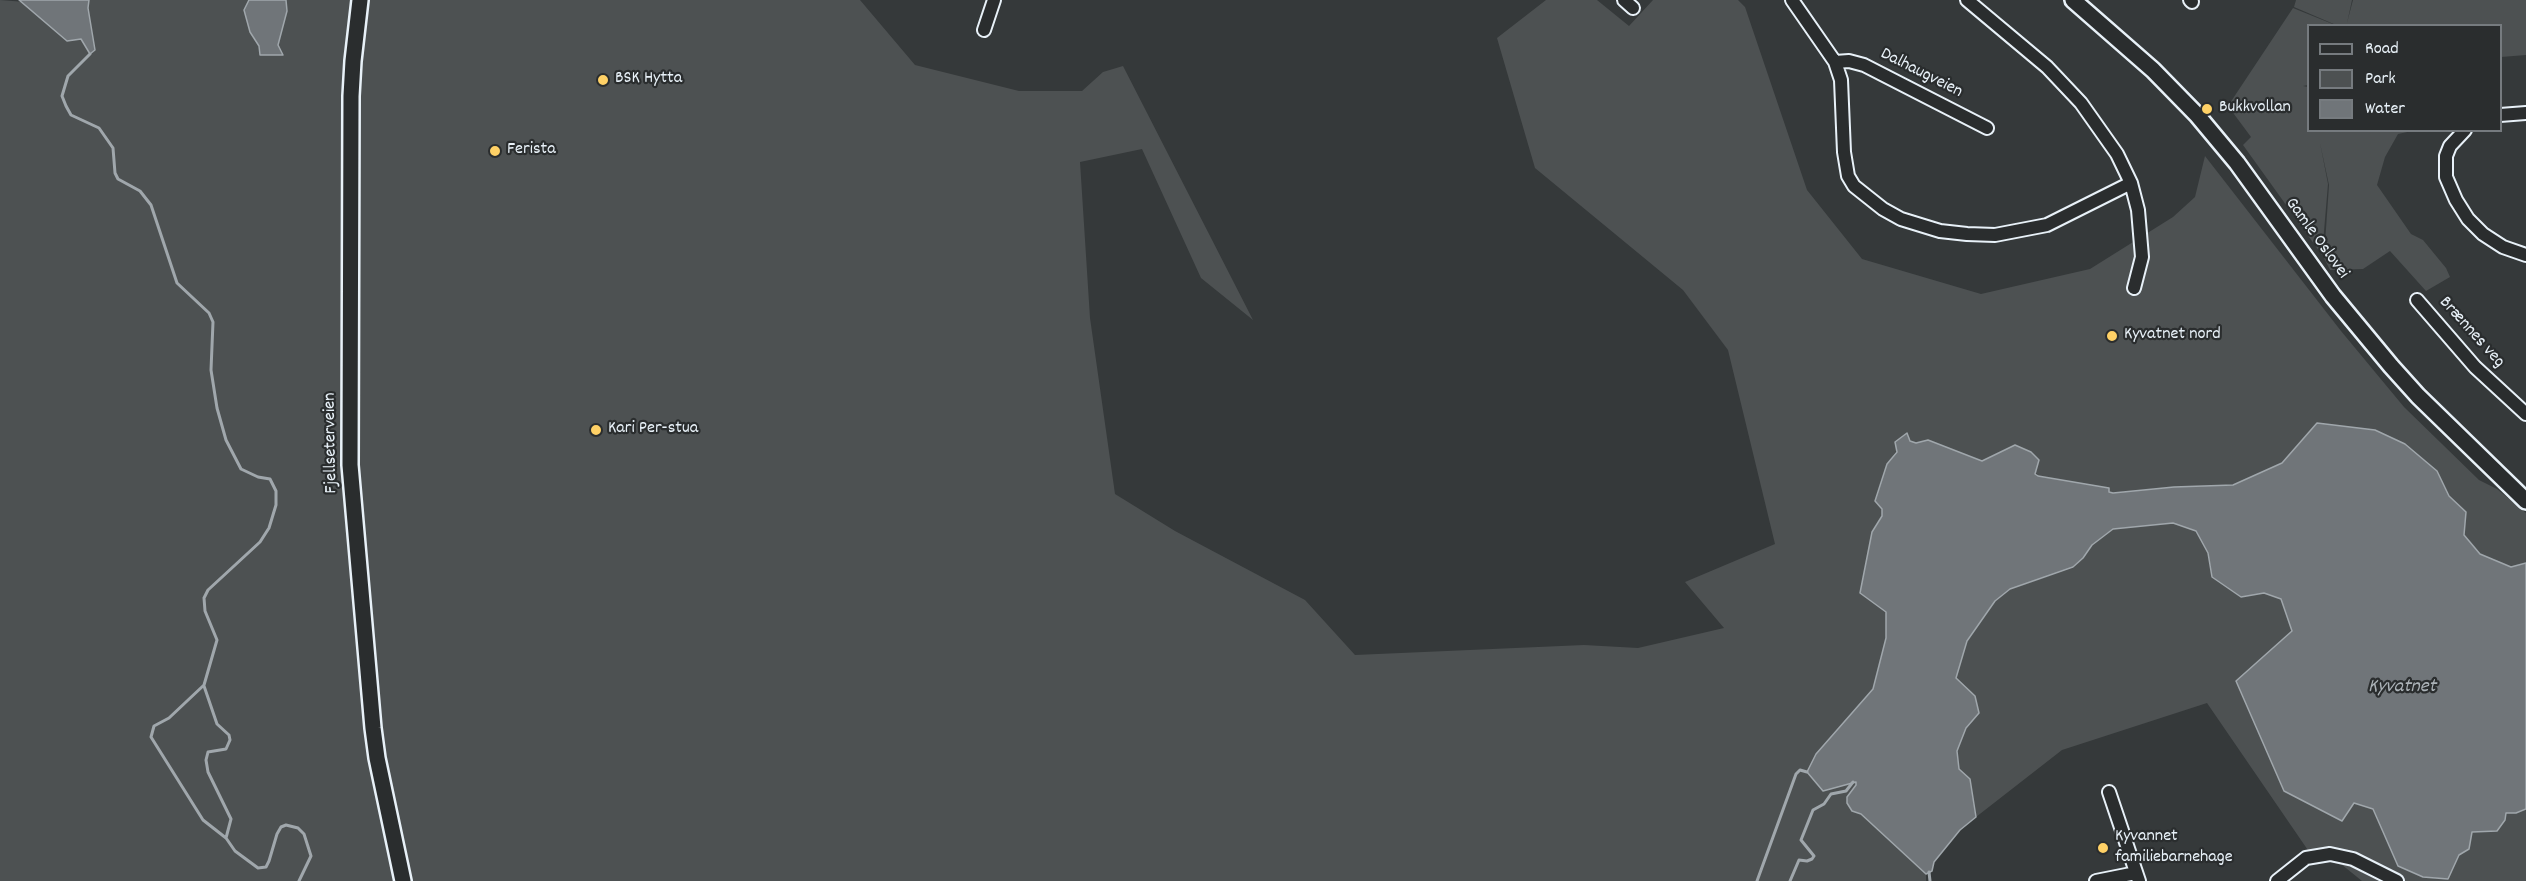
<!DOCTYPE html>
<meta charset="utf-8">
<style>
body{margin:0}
#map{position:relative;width:2526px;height:881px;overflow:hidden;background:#35393a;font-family:Dekko,sans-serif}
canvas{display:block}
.legend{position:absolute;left:2307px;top:24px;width:195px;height:108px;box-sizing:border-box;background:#2a2d2e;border:2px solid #767b7f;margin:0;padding:8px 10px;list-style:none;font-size:18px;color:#e8f1f8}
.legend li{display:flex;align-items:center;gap:12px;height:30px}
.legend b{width:30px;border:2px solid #767b7f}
</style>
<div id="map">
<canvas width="2526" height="881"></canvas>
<ul class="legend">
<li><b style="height:8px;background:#2a2d2e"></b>Road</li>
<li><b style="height:16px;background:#4d5152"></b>Park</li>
<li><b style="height:16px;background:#707579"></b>Water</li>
</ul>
</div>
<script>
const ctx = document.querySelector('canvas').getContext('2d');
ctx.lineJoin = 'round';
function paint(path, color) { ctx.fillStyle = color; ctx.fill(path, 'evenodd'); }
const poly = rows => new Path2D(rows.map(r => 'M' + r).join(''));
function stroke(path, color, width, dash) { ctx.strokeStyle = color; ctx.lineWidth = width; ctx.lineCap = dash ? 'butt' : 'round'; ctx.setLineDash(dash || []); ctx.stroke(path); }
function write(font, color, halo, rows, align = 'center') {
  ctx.font = font + ' Dekko,sans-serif'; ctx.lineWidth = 4.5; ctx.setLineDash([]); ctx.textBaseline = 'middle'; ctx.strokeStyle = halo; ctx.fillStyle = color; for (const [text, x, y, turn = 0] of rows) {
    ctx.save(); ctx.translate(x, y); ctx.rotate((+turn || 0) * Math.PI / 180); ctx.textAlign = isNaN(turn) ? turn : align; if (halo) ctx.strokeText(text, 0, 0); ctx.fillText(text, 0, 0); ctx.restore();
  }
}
paint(poly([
 [0,0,88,7,89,0,249,0,244,10,250,32,259,46,260,55,283,55,278,45,287,11,286,0,860,0,915,65,1019,91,1082,91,1103,72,1123,66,1253,320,1201,278,1142,149,1080,162,1090,318,1115,494,1175,531,1305,600,1355,655,1584,645,1638,648,1724,628,1685,582,1775,544,1728,350,1683,290,1535,168,1497,38,1546,0,1597,0,1629,26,1653,0,1738,0,1745,7,1807,190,1862,259,1981,294,2090,269,2173,217,2195,197,2205,156,2341,331,2404,407,2479,480,2497,489,2526,513,2526,563,2511,567,2480,554,2464,535,2466,512,2449,496,2437,471,2317,423,2282,463,2233,485,2174,487,2113,493,2109,492,2108,488,2038,476,2015,445,1982,461,1928,440,1916,443,1910,441,1908,434,1887,464,1875,501,1882,509,1882,516,1872,532,1886,612,1886,638,1873,689,1817,754,1856,782,1857,785,1847,797,1852,811,1861,814,1926,874,1926,881,0,881],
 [2296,0,2352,0,2347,23,2353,0,2526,0,2526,55,2501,57,2500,26,2336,25,2294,7],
 [2293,8,2335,25,2308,26,2308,85,2303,86,2308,87,2308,130,2412,131,2398,134,2385,157,2377,185,2411,234,2423,240,2446,268,2450,277,2426,291,2390,251,2363,269,2330,270,2324,258,2329,185,2320,143,2328,184,2322,255,2243,145,2251,137,2228,106],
 [2173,523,2196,531,2208,553,2212,577,2241,597,2264,593,2281,598,2354,803,2373,809,2398,866,2423,877,2447,879,2459,855,2469,849,2472,832,2506,813,2516,813,2526,809,2526,881,2362,881,2336,860,2314,859,2207,703,2062,750,1976,817,1970,780,1959,769,1957,751,1966,728,1979,713,1956,678,1967,641,1995,601,2010,589,2073,568,2083,558,2092,545,2113,529]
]), '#4d5152');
const water = poly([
 [19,0,89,0,88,8,95,50,90,54,81,39,67,41,19,0],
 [249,0,286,0,287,11,278,45,283,55,260,55,259,46,250,32,244,10,249,0],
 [2317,423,2375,430,2405,444,2437,471,2449,496,2466,512,2464,535,2480,554,2511,567,2526,563,2526,809,2516,813,2506,813,2505,820,2497,831,2472,832,2469,849,2459,855,2448,879,2423,877,2398,866,2373,809,2354,803,2342,821,2284,791,2236,681,2292,631,2281,599,2264,593,2241,597,2212,577,2208,553,2196,531,2173,523,2113,529,2092,545,2083,558,2073,567,2010,589,1995,601,1967,641,1956,678,1975,696,1979,713,1966,728,1957,751,1959,769,1970,779,1976,817,1960,830,1934,862,1932,871,1926,874,1861,814,1852,811,1847,803,1847,797,1856,785,1856,782,1823,791,1807,772,1816,754,1873,689,1886,638,1886,612,1860,593,1872,532,1882,516,1882,509,1875,501,1887,464,1897,452,1895,442,1907,433,1910,441,1916,443,1928,440,1982,461,2015,445,2031,452,2039,460,2035,474,2038,476,2109,488,2109,492,2113,493,2174,487,2233,485,2282,463,2317,423]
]);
paint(water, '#707579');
stroke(water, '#a0a7ac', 1.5);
stroke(poly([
 [90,54,68,76,62,96,66,106,71,115,99,128,113,148,115,173,118,179,140,191,151,205,177,283,209,313,213,322,211,370,217,408,226,440,241,469,258,477,270,479,276,491,276,505,269,528,260,542,208,590,204,598,205,611,217,640,204,685,169,718,154,726,151,737,203,820,226,838,235,851,258,868,266,867,269,861,277,834,281,827,286,825,298,828,304,834,311,856,299,881],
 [204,686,217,724,229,735,230,740,226,749,208,752,206,760,208,772,231,819,226,838],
 [1929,872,1930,881],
 [1757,881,1796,774,1800,770,1807,772],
 [1790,881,1799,860,1807,861,1812,859,1814,856,1801,840,1813,810,1824,804,1831,794,1846,791,1853,782]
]), '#a0a7ac', 3);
const minor = poly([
 [1624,0,1633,8],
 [1792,0,1835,62,1841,80,1844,152,1848,176,1854,186,1883,209,1901,219,1940,231,1967,234,1995,235,2047,225,2131,183],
 [1967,0,2047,67,2081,103,2117,154,2131,183,2138,210,2142,257,2134,288],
 [2190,0,2192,2],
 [984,30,994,0],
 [1835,62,1849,61,1864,65,1987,128],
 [2500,115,2526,113],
 [2465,130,2450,146,2446,156,2446,177,2456,200,2468,219,2483,234,2503,247,2526,255],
 [2417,300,2475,367,2526,414],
 [2109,792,2139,881],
 [2096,881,2136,873],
 [2277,881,2306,858,2330,854,2353,859,2397,881]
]);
const tertiary = poly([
 [360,0,353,61,351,96,350,465,373,728,377,758,403,881],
 [2073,0,2153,70,2197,115,2237,163,2333,296,2391,366,2418,396,2526,501]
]);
stroke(minor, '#e8f1f8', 16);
stroke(tertiary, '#e8f1f8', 20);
stroke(minor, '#2a2d2e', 12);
stroke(tertiary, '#2a2d2e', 15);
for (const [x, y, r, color] of [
 [603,80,6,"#ffd166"],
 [2207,109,6,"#ffd166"],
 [495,151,6,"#ffd166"],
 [2112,336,6,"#ffd166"],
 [596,430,6,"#ffd166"],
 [2103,848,6,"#ffd166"]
]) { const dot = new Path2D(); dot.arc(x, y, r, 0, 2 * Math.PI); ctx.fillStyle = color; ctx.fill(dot); stroke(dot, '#2a2d2e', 2); }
write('18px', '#e8f1f8', '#2a2d2e', [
 ["Dalhaugveien",1921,74,27],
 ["Gamle Oslovei",2316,239,54],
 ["Brænnes veg",2471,333,48],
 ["Fjellseterveien",332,443,-91]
]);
write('18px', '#e8f1f8', '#2a2d2e', [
 ["BSK Hytta",615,80],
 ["Bukkvollan",2219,109],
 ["Ferista",507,151],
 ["Kyvatnet nord",2124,336],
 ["Kari Per-stua",608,430],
 ["Kyvannet",2115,838],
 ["familiebarnehage",2115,859]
], 'left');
write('italic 20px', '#acb3b8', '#2a2d2e', [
 ["Kyvatnet",2402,688]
]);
</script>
